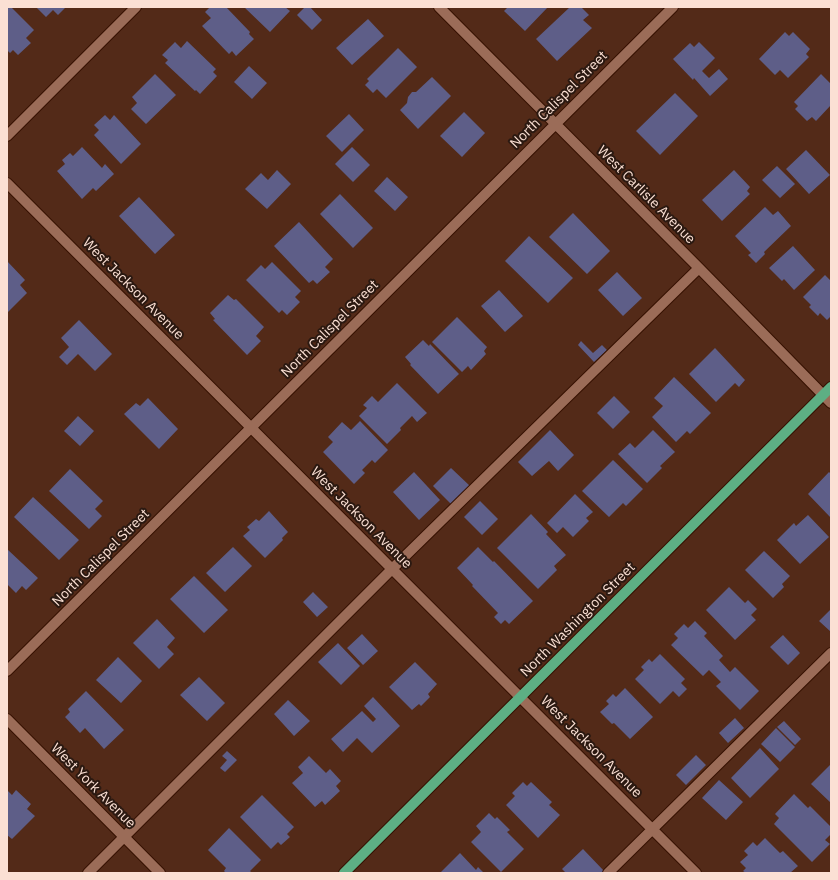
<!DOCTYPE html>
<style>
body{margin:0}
#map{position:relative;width:838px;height:880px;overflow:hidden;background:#532a18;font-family:"IBM Plex Sans",sans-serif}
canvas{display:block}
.frame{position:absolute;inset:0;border:8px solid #fbe0d4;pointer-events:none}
</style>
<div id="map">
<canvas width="838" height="880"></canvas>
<div class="frame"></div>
</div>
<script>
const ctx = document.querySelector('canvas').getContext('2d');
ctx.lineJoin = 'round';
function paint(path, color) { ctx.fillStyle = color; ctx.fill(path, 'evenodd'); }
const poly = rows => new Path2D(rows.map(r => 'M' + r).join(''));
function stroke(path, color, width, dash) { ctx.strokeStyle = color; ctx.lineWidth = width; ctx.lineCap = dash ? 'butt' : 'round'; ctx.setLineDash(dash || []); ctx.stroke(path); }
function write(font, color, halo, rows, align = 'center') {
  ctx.font = font + ' "IBM Plex Sans",sans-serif'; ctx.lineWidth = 4; ctx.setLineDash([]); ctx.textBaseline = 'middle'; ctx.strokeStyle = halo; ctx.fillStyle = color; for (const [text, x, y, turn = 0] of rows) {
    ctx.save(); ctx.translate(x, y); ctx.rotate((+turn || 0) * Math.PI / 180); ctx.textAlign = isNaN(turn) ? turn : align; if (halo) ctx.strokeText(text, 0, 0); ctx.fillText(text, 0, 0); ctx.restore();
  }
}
paint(poly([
 [7,7,11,7,34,30,26,38,31,43,18,55,13,50,10,53,7,50],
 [36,7,66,7,58,15,53,10,46,17],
 [210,7,226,7,250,32,249,34,254,39,236,56,232,51,229,54,202,26,211,18,205,12],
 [244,7,285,7,290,11,270,32],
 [305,7,310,7,322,20,312,30,297,15],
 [508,7,548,7,525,31,504,11],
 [570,7,571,8,572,7,581,7,589,15,583,20,592,28,557,61,536,39],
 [368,19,384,36,352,65,336,48],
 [785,32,789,36,793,32,810,49,806,54,809,57,788,78,780,70,775,75,759,59],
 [187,41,216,69,213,72,217,76,200,94,196,90,195,91,165,63,168,60,162,55,175,42,181,48],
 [699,42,715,58,702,71,709,78,719,69,728,79,710,96,694,78,693,80,673,59,690,43,694,47],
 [398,48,417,67,386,98,377,89,373,93,365,85,369,81,367,79],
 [249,66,267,83,252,99,234,82],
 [155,74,176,95,146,124,131,109,137,103,132,97],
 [821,74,831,84,831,105,816,121,812,117,807,121,795,109,798,106,794,102],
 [432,77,451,96,418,129,400,110,407,103,408,97,412,92,416,92],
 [675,93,698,116,660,155,636,131],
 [464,112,485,133,462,157,440,136],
 [349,114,364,130,342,152,326,136],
 [105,115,110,120,114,115,141,144,121,164,94,135,99,130,94,125],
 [82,147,102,168,105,164,114,174,96,191,93,188,82,199,57,171,65,164,62,160,70,153,73,156],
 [352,147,370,165,353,182,335,164],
 [806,150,830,175,809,194,786,169],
 [777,166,795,184,780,198,762,180],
 [277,170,291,184,267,209,245,189,261,173,268,180],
 [734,170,750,187,747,191,750,194,722,221,702,200],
 [387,177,408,197,395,211,374,191],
 [340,194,373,228,353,248,320,214],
 [139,197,175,235,155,254,119,216],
 [765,207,773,215,778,211,791,226,764,252,765,254,756,263,748,255,751,253,735,236],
 [573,213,610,251,587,274,549,237],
 [299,222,333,259,325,267,330,272,317,284,313,280,309,283,274,246],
 [529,236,573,278,548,303,505,261],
 [793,246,815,270,794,290,784,279,782,281,769,268],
 [7,261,25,280,20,285,27,293,8,312,7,310],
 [272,262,301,291,295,297,300,302,287,315,282,310,279,313,246,280,261,265,265,269],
 [617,272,642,298,623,316,598,290],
 [825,275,831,281,831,316,827,320,820,313,818,316,809,307,811,305,803,297],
 [499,290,523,316,505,332,481,306],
 [228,295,234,300,236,299,264,327,256,336,261,341,247,355,213,320,215,319,210,313],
 [457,317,487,347,484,351,486,354,471,370,468,366,462,372,432,342],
 [79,320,112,354,95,371,78,354,67,365,59,357,69,347,61,338],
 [423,340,429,346,430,344,459,374,438,394,410,365,411,364,405,357],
 [581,341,593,353,602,345,607,350,594,362,578,345],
 [715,348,745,380,739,387,735,383,716,402,689,374],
 [674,377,711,413,690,434,687,431,676,442,652,417,663,406,654,398],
 [397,383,427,413,417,422,412,416,400,428,401,430,387,444,359,416,367,408,363,405,372,396,378,402],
 [614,396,630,412,613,429,597,413],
 [148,398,178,429,159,449,124,414,136,403,140,406],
 [78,416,94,431,80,446,64,431],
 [360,421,388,450,375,463,372,460,362,470,365,473,354,484,323,452,333,442,328,437,342,422,351,430],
 [550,430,574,455,558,471,549,461,532,476,518,462],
 [653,430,675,452,660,466,662,468,647,483,618,454,630,443,635,448],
 [613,460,643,489,626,506,623,503,609,517,582,491],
 [451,468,470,486,452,505,433,486],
 [70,469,103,501,95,509,102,516,89,529,49,491],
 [414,472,440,500,419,520,393,492],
 [829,472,831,474,831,518,808,494],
 [575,494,593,512,586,518,589,521,573,537,563,527,557,533,547,523],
 [33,497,79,540,59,560,14,517],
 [480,501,498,519,482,535,464,517],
 [269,511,288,532,282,538,283,540,265,558,243,536,250,530,247,527,256,519,259,521],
 [531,514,548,532,546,534,566,555,554,566,557,570,538,589,497,548],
 [808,515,829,537,800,564,777,540,794,523,796,526],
 [233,547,252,566,225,592,206,573],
 [478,547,493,562,494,561,533,601,509,624,505,620,501,624,494,617,498,613,472,586,473,585,457,568],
 [7,549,38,578,26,590,22,586,16,593,7,584],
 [764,551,790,576,782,584,784,587,773,598,745,570],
 [194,576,228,610,204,633,170,599],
 [729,587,745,603,748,600,757,609,751,615,756,620,735,640,706,610],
 [313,592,328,607,317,617,303,602],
 [831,609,831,632,819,621],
 [157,619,175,638,167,647,174,654,159,669,133,643],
 [695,621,707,633,704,636,723,656,719,660,730,672,735,667,759,691,740,710,716,686,721,682,709,670,703,676,671,645,678,638,674,634,684,624,688,628],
 [362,634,378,651,363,665,347,648],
 [783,635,800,653,788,665,770,647],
 [338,643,360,666,341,685,318,662],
 [660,654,685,679,681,683,687,689,679,697,673,691,660,704,635,679,644,670,641,667,649,659,652,662],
 [118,657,142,681,121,703,96,680],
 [415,662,437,684,428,694,430,697,421,706,419,704,412,710,389,687],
 [199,677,225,703,207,721,180,695],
 [625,688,653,717,630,739,614,723,612,724,600,712,609,704,606,701,613,694,616,697],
 [86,691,124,730,104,749,85,728,80,733,65,717,70,712,68,709],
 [373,697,400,726,372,753,357,738,343,752,331,739,362,711,373,722,376,719,364,706],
 [288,700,310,721,294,736,274,714],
 [735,718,744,728,728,743,719,733],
 [784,721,801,739,795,745,777,727],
 [776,728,795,747,780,762,761,744],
 [760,748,779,769,750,798,731,778],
 [227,751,237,760,225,772,220,768,227,760,222,756],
 [696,755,706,765,686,785,676,775],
 [309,756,326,773,330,769,341,781,336,786,340,791,325,805,322,801,315,807,292,783,303,773,298,767],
 [831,764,831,803,811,784],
 [719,780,743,802,726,820,702,798],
 [523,782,527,786,531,782,552,802,549,805,560,815,538,838,506,805,515,796,512,793],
 [7,790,12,795,16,790,31,804,27,809,35,816,12,839,7,835],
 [794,794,808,808,810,806,831,827,831,834,825,840,830,844,812,862,774,824,779,818,775,814],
 [262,795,294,827,287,834,290,837,281,845,278,842,271,849,240,817],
 [489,813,495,819,497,817,510,830,507,832,524,849,501,872,471,842,481,832,476,826],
 [229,828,261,860,250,871,252,873,226,873,224,871,226,868,208,850],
 [765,838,780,853,783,851,798,866,790,873,746,873,743,871,746,868,740,862,748,855,744,851,753,842,757,846],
 [583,849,604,871,602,873,566,873,562,869],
 [460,853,476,870,478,867,484,873,440,873]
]), '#5e5e88');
const minor = poly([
 [439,7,699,268,831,403],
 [7,136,136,7],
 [7,183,392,569,696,873],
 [7,671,673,7],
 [7,719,160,873],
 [88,873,392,569,699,268],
 [608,873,831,653]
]);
const major = poly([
 [344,873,831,387]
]);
stroke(minor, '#361100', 12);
stroke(major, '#361100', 12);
stroke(minor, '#9b6c58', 10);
stroke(major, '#5daf84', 10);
write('14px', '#fbe0d4', '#2b1911', [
 ["North Calispel Street",559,100,-45],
 ["West Carlisle Avenue",646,195,45],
 ["West Jackson Avenue",133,289,45],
 ["North Calispel Street",330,329,-45],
 ["West Jackson Avenue",361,518,45],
 ["North Calispel Street",101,558,-45],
 ["North Washington Street",578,620,-45],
 ["West Jackson Avenue",591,747,45],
 ["West York Avenue",93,786,45]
]);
</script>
